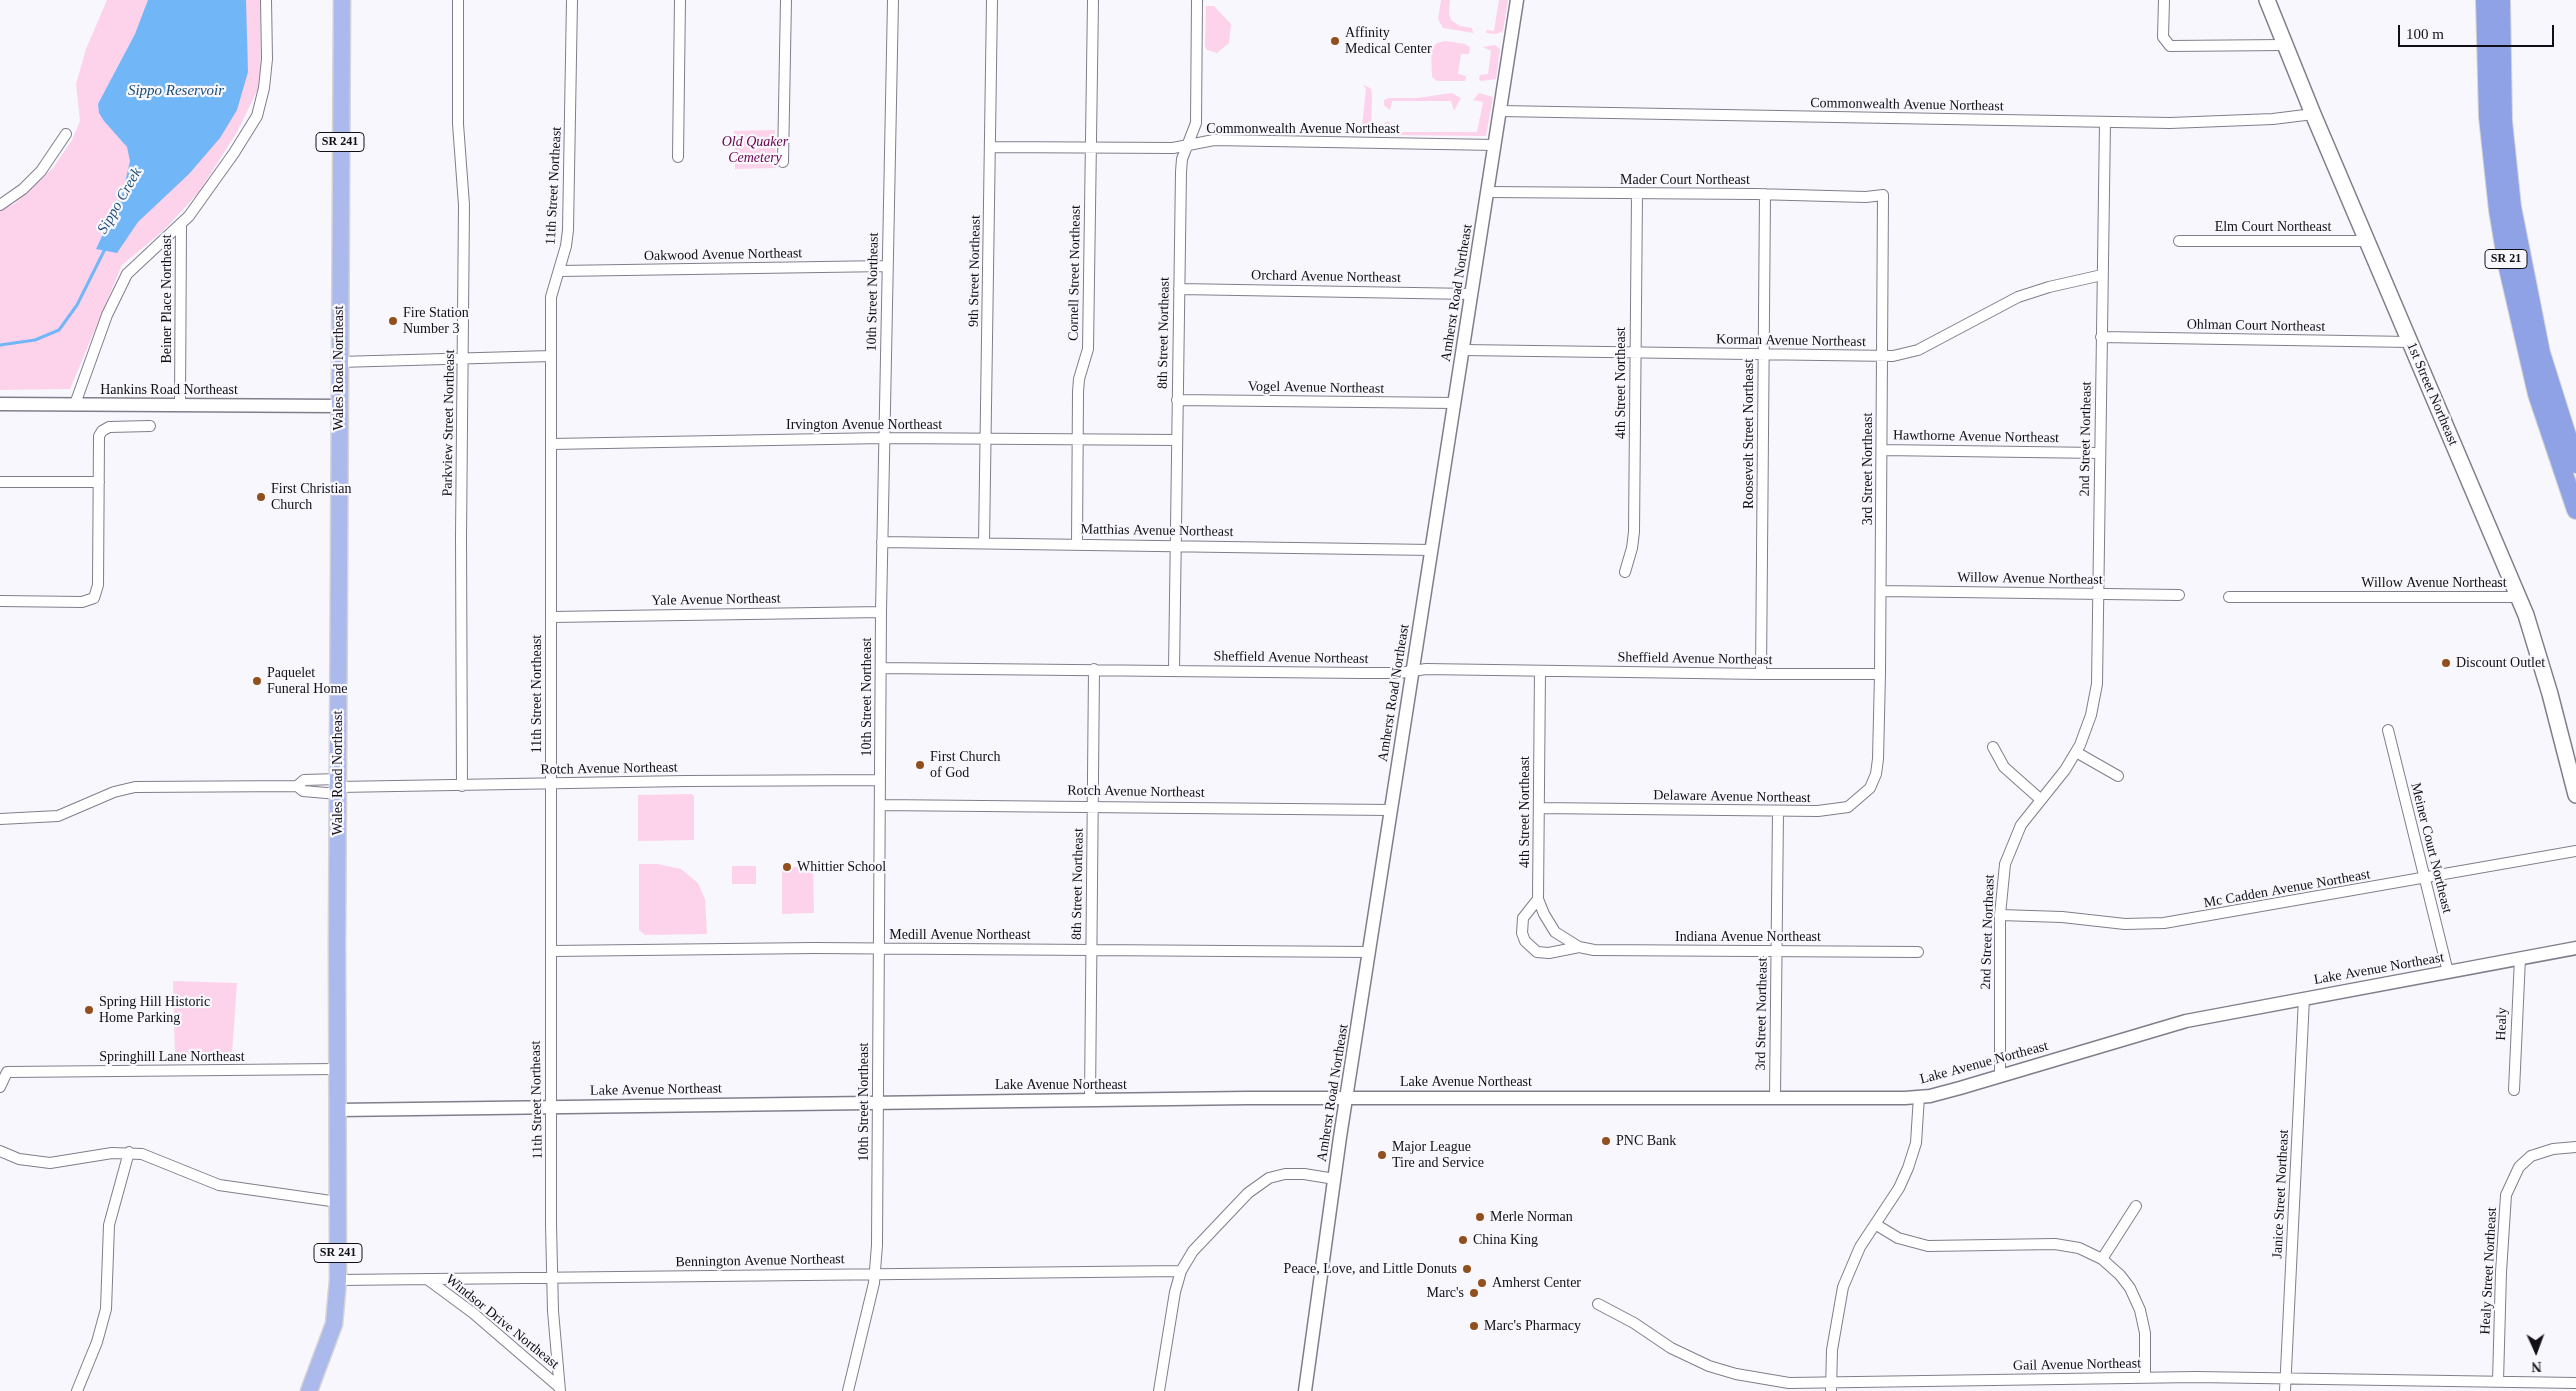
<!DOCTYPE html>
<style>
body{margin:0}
#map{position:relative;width:2576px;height:1391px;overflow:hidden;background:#f8f7fd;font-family:Georgia,serif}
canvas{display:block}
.north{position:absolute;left:2511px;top:1326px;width:50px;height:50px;-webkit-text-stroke:4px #f8f7fd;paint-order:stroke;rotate:178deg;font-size:14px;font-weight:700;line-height:20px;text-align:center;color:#121016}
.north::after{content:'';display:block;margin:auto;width:18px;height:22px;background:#121016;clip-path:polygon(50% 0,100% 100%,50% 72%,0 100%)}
.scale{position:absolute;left:2398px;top:25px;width:156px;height:22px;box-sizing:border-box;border:2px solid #121016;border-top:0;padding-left:6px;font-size:15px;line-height:18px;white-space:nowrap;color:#121016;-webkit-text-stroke:4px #f8f7fd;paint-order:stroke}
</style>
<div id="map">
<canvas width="2576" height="1391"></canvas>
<div class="north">N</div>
<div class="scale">100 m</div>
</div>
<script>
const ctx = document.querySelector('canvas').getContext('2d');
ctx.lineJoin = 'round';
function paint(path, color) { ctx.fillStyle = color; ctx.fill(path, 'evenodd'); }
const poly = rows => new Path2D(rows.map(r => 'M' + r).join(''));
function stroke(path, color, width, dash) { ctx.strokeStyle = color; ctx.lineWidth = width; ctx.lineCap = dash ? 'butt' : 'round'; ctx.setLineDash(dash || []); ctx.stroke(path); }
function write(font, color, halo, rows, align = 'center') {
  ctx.font = font + ' Georgia,serif'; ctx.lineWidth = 4.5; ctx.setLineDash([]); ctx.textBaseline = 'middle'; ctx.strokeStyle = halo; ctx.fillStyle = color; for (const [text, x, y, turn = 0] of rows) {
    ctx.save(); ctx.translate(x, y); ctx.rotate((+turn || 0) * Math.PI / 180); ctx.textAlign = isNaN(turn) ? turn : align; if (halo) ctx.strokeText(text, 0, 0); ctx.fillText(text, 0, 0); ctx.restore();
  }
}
paint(poly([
 [107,0,260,0,261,83,237,132,199,192,164,230,122,265,70,389,0,390,0,210,14,204,53,168,72,140,80,121,76,84,86,49],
 [1441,0,1450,0,1449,15,1452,21,1460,26,1472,28,1473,33,1443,28,1438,19],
 [1499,0,1508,0,1503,31,1496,34,1486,33,1487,30,1494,31],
 [1206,6,1214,6,1231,24,1229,43,1217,53,1207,50,1205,46],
 [1445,41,1465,44,1470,47,1469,54,1461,54,1458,74,1466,76,1465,81,1437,81,1432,77,1431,49,1437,43],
 [1495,45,1500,49,1496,79,1481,81,1479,79,1480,75,1488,74,1491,51,1483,47],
 [1363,85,1370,88,1372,93,1371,135,1361,135,1366,89],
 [1452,93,1461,98,1454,111,1451,101,1392,101,1390,110,1384,105,1384,100,1389,98,1417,98],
 [1479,93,1493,97,1486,136,1384,135,1384,124,1388,121,1391,125,1391,132,1477,132,1483,102,1473,100],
 [775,130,776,168,735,169,734,131],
 [692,794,694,797,694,840,638,841,638,795],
 [639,864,658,864,681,869,698,883,705,899,707,934,645,935,639,930],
 [732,866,756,866,756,884,732,884],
 [782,867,813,867,814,913,782,914],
 [173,981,237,983,232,1054,175,1054]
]), '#fdd3eb');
paint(poly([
 [148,0,246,0,248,72,237,110,220,138,189,174,138,222,117,253,96,249,123,191,130,161,127,147,104,121,99,113,98,104,135,34]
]), '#71b7f8');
stroke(poly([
 [0,345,35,340,59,330,77,305,106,247]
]), '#71b7f8', 3);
const minor = poly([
 [458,0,458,124,464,205,461,537,462,786],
 [2164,0,2163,37,2170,46,2284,45],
 [1500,111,2170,123,2273,119,2313,114],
 [991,147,1173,148,1214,140,1495,145],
 [678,157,680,0],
 [783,162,786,0],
 [1487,192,1755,194,1866,197,1883,195,1880,674,1878,759,1876,774,1870,788,1848,807,1818,811,1539,808],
 [0,205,23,189,41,171,66,134],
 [2179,241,2367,241],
 [559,271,887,266],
 [1179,289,1472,294],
 [2101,337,2410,342],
 [1463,350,1893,356,1918,350,2018,297,2049,287,2102,275],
 [339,362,551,356],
 [1177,400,1455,403],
 [75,404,107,315,127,274,189,216,234,153,257,116,264,88,267,59,266,0],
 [180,405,181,224],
 [551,444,884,438,1177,440],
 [1882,450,2099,453],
 [0,482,99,482],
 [882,542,1432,550],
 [984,543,992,0],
 [1077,544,1078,392,1079,379,1088,349,1093,0],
 [1625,572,1632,548,1634,532,1637,193],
 [1882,591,2179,595],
 [2229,597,2519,597],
 [0,601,82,602,94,598,98,585,99,436,102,431,109,427,150,426],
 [551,617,881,612],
 [881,668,1361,673,1399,673,1426,669,1761,674,1880,674],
 [1174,670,1181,172,1182,159,1196,123,1197,0],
 [1540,671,1538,899,1523,918,1522,933,1525,941,1537,952,1549,953,1579,947],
 [1761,674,1765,194],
 [2388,730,2448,972],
 [1993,747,2004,767,2040,799],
 [2076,752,2118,776],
 [297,786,303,791,338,794],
 [338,787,685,781,880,780],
 [880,805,1391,810],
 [0,819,58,816,114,792,135,787,297,786,304,780,338,779],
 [1538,899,1544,914,1555,932,1579,947,1594,950,1918,952],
 [2000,915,2062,917,2125,924,2164,923,2576,851],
 [551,951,814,948,1369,952],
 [2000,1076,2000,915,2005,864,2021,825,2065,770,2080,745,2091,715,2097,684,2105,122],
 [0,1087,7,1072,337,1069],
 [2514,1090,2520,958],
 [1775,1098,1778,811],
 [1090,1100,1094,669],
 [0,1151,19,1159,50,1163,112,1153,142,1154,219,1185,338,1202],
 [1875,1224,1898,1238,1928,1246,2055,1244,2079,1248,2102,1259,2120,1275,2130,1288,2140,1310,2145,1333,2145,1377],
 [2102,1259,2136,1206],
 [427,1279,473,1313,559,1387],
 [338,1280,1181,1271],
 [1598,1304,1634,1323,1671,1348,1709,1366,1736,1374,1789,1383,2196,1377,2576,1383],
 [2498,1381,2501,1272,2506,1195,2519,1167,2531,1156,2553,1149,2576,1147],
 [77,1391,97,1342,106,1309,109,1225,129,1152],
 [560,1391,553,1311,551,1225,551,297,566,246,568,230,572,0],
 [848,1391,874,1283,877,1245,881,612,893,0],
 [1159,1391,1175,1292,1181,1271,1193,1251,1248,1193,1269,1178,1285,1174,1304,1174,1335,1179],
 [1831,1391,1832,1350,1843,1287,1860,1247,1899,1188,1908,1168,1916,1143,1919,1096],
 [2285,1391,2304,998]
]);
const tertiary = poly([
 [0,404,339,406],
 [338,1110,1247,1098,1905,1098,1930,1096,1960,1088,2186,1021,2576,948],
 [1305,1391,1340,1137,1517,0]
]);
const secondary = poly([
 [2267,0,2313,114,2526,615,2550,694,2576,795]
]);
const primary = poly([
 [309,1391,334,1324,338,1280,337,942,342,0]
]);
const trunk = poly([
 [2485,0,2488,117,2498,210,2507,264,2537,394,2576,510],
 [2501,0,2503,121,2512,207,2541,353,2576,464]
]);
stroke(minor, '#817e8c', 12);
stroke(tertiary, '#817e8c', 15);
stroke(secondary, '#817e8c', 18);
stroke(primary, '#d4d4d5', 19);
stroke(trunk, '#d4d4d5', 20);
stroke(minor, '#fff', 10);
stroke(tertiary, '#fff', 12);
stroke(secondary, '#fff', 15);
stroke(primary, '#acb9ec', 16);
stroke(trunk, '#90a2e6', 18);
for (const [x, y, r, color] of [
 [1335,41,5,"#904f1c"],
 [393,321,5,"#904f1c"],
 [261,497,5,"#904f1c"],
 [2446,663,5,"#904f1c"],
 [257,681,5,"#904f1c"],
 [920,765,5,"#904f1c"],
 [787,867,5,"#904f1c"],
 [89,1010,5,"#904f1c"],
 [1606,1141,5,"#904f1c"],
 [1382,1155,5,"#904f1c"],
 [1480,1217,5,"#904f1c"],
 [1463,1240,5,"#904f1c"],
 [1467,1269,5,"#904f1c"],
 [1482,1283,5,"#904f1c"],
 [1474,1293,5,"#904f1c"],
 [1474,1326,5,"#904f1c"]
]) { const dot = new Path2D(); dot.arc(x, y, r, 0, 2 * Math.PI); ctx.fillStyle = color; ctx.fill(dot); stroke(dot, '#f8f7fd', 2); }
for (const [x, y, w] of [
 [340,142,48],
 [2506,259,42],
 [338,1253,48]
]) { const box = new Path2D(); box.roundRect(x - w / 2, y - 9.5, w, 19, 4); ctx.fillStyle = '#f8f7fd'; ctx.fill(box); stroke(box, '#121016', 1); }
write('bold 12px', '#121016', null, [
 ["SR 241",340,142],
 ["SR 21",2506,259],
 ["SR 241",338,1253]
]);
write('14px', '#121016', '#f8f7fd', [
 ["Affinity",1345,33],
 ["Medical Center",1345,49],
 ["Fire Station",403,313],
 ["Number 3",403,329],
 ["First Christian",271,489],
 ["Church",271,505],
 ["Discount Outlet",2456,663],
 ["Paquelet",267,673],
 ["Funeral Home",267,689],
 ["First Church",930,757],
 ["of God",930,773],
 ["Whittier School",797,867],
 ["Spring Hill Historic",99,1002],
 ["Home Parking",99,1018],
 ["PNC Bank",1616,1141],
 ["Major League",1392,1147],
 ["Tire and Service",1392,1163],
 ["Merle Norman",1490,1217],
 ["China King",1473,1240],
 ["Peace, Love, and Little Donuts",1457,1269,"right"],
 ["Amherst Center",1492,1283],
 ["Marc's",1464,1293,"right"],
 ["Marc's Pharmacy",1484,1326]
], 'left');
write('14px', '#121016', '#f8f7fd', [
 ["Commonwealth Avenue Northeast",1907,105,1],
 ["Commonwealth Avenue Northeast",1303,129],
 ["Mader Court Northeast",1685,180],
 ["11th Street Northeast",554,186,-87],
 ["Elm Court Northeast",2273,227],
 ["Oakwood Avenue Northeast",723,255,-1],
 ["9th Street Northeast",975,271,-89],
 ["Cornell Street Northeast",1075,273,-89],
 ["Orchard Avenue Northeast",1326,277,1],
 ["10th Street Northeast",873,292,-89],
 ["Amherst Road Northeast",1457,293,-81],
 ["Beiner Place Northeast",167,299,-90],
 ["Ohlman Court Northeast",2256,326,1],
 ["8th Street Northeast",1164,333,-89],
 ["Korman Avenue Northeast",1791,341,1],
 ["Wales Road Northeast",339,368,-90],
 ["4th Street Northeast",1621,383,-90],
 ["Vogel Avenue Northeast",1316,388,1],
 ["Hankins Road Northeast",169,390],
 ["1st Street Northeast",2432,394,67],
 ["Parkview Street Northeast",449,423,-89],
 ["Irvington Avenue Northeast",864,425],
 ["Roosevelt Street Northeast",1749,434,-90],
 ["Hawthorne Avenue Northeast",1976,437,1],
 ["2nd Street Northeast",2086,439,-89],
 ["3rd Street Northeast",1868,469,-90],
 ["Matthias Avenue Northeast",1157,531,1],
 ["Willow Avenue Northeast",2030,579,1],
 ["Willow Avenue Northeast",2434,583],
 ["Yale Avenue Northeast",716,600,-1],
 ["Sheffield Avenue Northeast",1291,658,1],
 ["Sheffield Avenue Northeast",1695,659,1],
 ["Amherst Road Northeast",1394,693,-81],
 ["11th Street Northeast",537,694,-90],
 ["10th Street Northeast",867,697,-90],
 ["Rotch Avenue Northeast",609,769,-1],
 ["Wales Road Northeast",338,773,-90],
 ["Rotch Avenue Northeast",1136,792,1],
 ["Delaware Avenue Northeast",1732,797,1],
 ["4th Street Northeast",1525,812,-90],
 ["Meiner Court Northeast",2431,848,76],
 ["8th Street Northeast",1078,884,-89],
 ["Mc Cadden Avenue Northeast",2287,889,-10],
 ["2nd Street Northeast",1988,932,-88],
 ["Medill Avenue Northeast",960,935],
 ["Indiana Avenue Northeast",1748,937],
 ["Lake Avenue Northeast",2379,969,-10],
 ["3rd Street Northeast",1762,1014,-89],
 ["Healy",2502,1024,-88],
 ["Springhill Lane Northeast",172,1057],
 ["Lake Avenue Northeast",1984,1063,-15],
 ["Lake Avenue Northeast",1466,1082],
 ["Lake Avenue Northeast",1061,1085],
 ["Lake Avenue Northeast",656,1090,-1],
 ["Amherst Road Northeast",1333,1093,-81],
 ["11th Street Northeast",537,1100,-91],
 ["10th Street Northeast",864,1102,-90],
 ["Janice Street Northeast",2281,1194,-87],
 ["Bennington Avenue Northeast",760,1261,-1],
 ["Healy Street Northeast",2489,1271,-87],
 ["Windsor Drive Northeast",502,1322,39],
 ["Gail Avenue Northeast",2077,1365,-1]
]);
write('italic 14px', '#67004c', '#f8f7fd', [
 ["Old Quaker",755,142],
 ["Cemetery",755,158]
]);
write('italic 15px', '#1c4e78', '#f8f7fd', [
 ["Sippo Reservoir",176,91],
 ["Sippo Creek",120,201,-60]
]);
</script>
